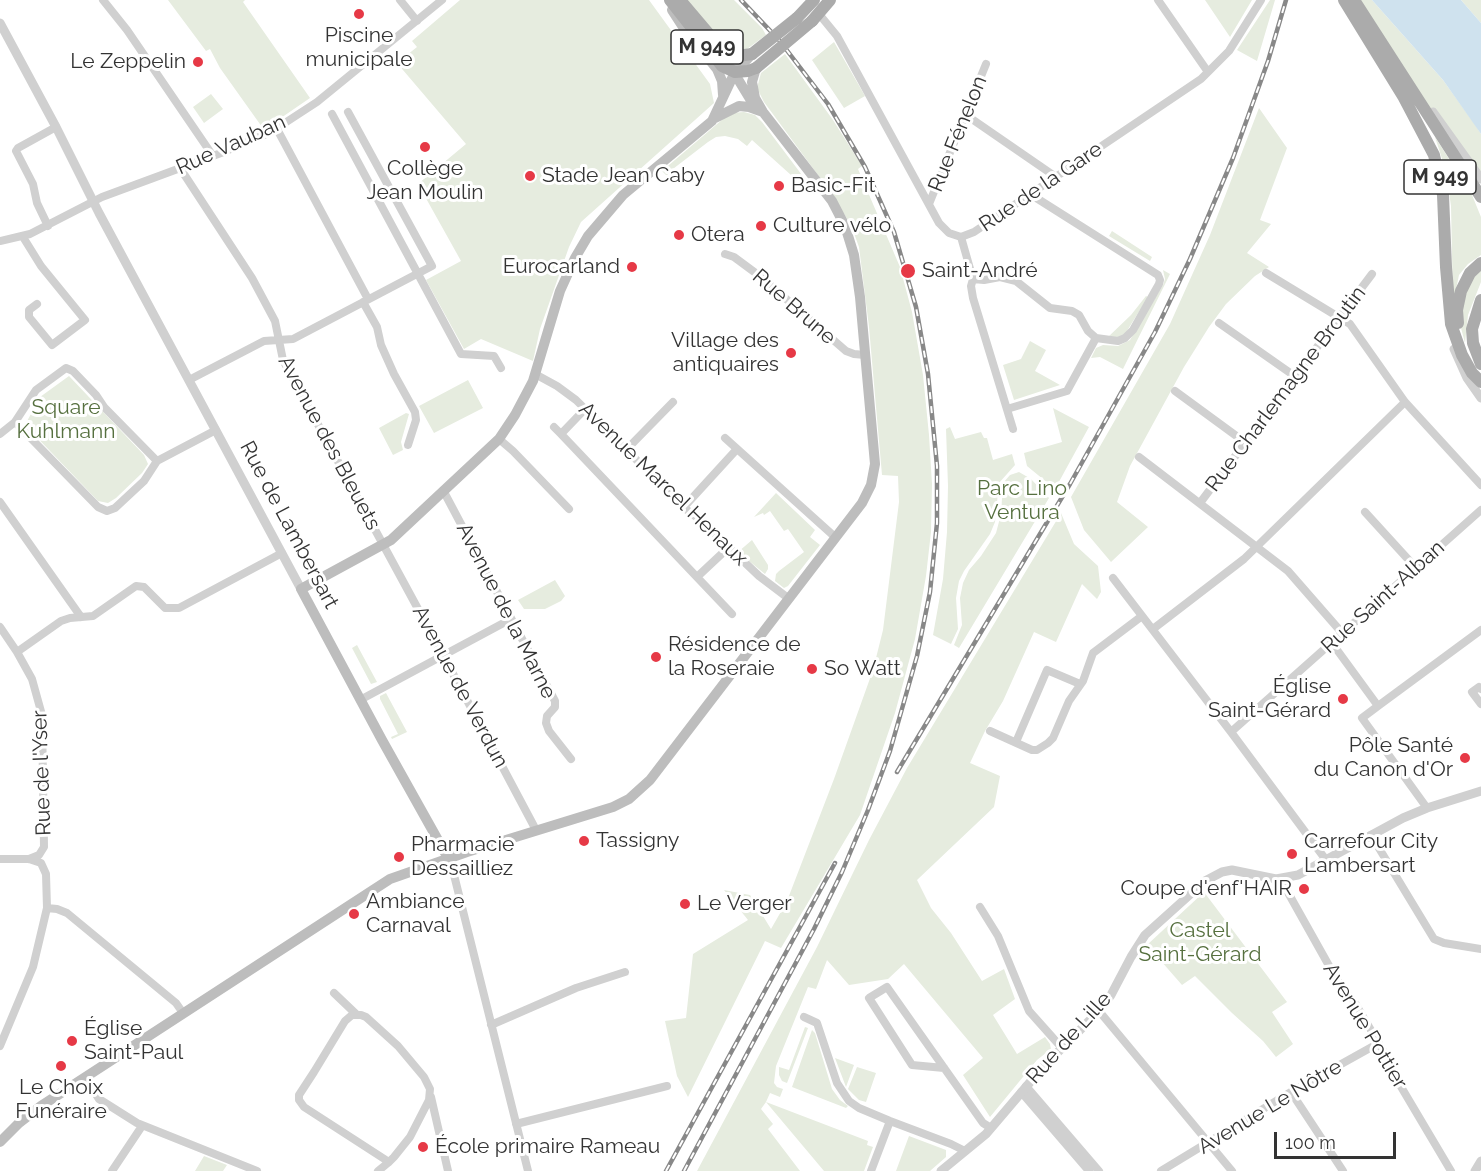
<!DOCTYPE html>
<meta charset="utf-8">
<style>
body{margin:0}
#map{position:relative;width:1481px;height:1171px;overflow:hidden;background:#fff;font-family:Raleway,sans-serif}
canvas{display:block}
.scale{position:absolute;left:1274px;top:1132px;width:122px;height:27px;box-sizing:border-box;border:3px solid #333;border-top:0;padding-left:8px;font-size:18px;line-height:21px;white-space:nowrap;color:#333;-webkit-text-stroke:4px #fff;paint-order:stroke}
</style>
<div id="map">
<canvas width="1481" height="1171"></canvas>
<div class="scale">100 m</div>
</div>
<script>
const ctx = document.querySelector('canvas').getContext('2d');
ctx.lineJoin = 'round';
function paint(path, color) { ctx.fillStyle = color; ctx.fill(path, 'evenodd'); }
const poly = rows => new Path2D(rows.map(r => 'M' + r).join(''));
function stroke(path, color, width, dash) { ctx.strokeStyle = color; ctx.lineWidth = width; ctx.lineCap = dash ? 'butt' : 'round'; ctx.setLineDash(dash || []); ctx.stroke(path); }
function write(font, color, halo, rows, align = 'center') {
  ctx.font = font + ' Raleway,sans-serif'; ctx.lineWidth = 6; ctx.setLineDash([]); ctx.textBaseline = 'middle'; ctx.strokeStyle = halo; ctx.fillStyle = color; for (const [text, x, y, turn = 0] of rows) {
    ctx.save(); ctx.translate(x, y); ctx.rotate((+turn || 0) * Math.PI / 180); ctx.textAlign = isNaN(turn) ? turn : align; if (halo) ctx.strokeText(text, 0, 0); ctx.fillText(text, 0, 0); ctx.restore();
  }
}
paint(poly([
 [168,0,245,0,243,2,310,98,275,122,262,127,220,68,210,49,206,51],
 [460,0,649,0,710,84,714,103,581,222,569,247,540,329,533,361,481,339,464,349,426,280,461,261,418,184,466,144,397,63,417,47,412,41],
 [686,0,734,0,762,28,766,35,747,49,734,49,723,44],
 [1205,0,1252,0,1230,37],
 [1270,0,1275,0,1257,61,1237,50],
 [1359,0,1372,0,1443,80,1476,126,1481,134,1481,179,1409,79],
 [1461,0,1481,0,1481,23],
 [834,42,865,96,844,108,812,60],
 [785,54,833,120,862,166,858,169,900,267,912,312,923,375,929,435,932,484,931,532,926,576,915,639,895,713,860,815,781,948,765,941,688,1097,677,1076,665,1021,686,1018,693,954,748,920,724,890,750,895,771,929,787,901,834,779,873,670,883,630,899,502,898,476,882,475,869,327,859,247,851,225,829,190,764,102,757,88,761,73],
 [211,94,223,109,204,123,193,107],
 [1259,108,1287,148,1260,220,1271,224,1247,253,1269,267,1255,276,1226,304,1209,327,1184,367,1130,466,1117,502,1148,527,1111,562,1084,530,1071,497,1170,324,1210,235],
 [744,112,755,115,762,122,814,191,811,193,752,140,747,146,738,139,725,136,716,137,708,142,669,172,667,176,662,171,730,113],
 [1435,137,1472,195,1481,217,1481,255,1468,264,1459,275,1453,304,1451,206,1446,171],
 [1112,231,1152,257,1150,261,1109,236],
 [1481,269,1481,282,1468,315,1465,343,1461,328,1460,310,1472,278],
 [1163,270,1170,274,1123,369,1100,357,1091,358,1096,348,1103,345,1118,346,1130,340,1163,285,1165,279],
 [1146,296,1148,297,1125,334,1117,338,1107,338,1131,315],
 [1030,341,1046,350,1035,371,1060,385,1014,400,1003,365,1021,359],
 [69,376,144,455,148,464,142,473,116,498,108,503,98,501,25,425,40,397],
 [468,380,483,408,434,433,419,406],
 [1053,408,1089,427,1055,489,1027,466,1024,453,1062,442],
 [406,413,409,414,401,442,403,450,393,455,379,428],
 [950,427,955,439,981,432,984,438,987,438,993,460,1012,454,1015,465,999,483,995,522,990,534,964,571,959,581,956,598,958,629,951,644,933,635,943,579,947,532,948,486,946,429],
 [1019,472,1031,479,1049,498,959,648,954,645,962,625,960,598,963,583,969,570,981,556,996,533,1001,514,1003,483,1010,475],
 [776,493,815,530,810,537,820,545,788,586,784,588,775,581,776,574,779,571,804,552,788,529,784,531,770,511,764,515,763,513,754,517],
 [1061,513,1074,544,1098,566,1101,592,1097,599,1082,584,1056,642,1034,632,1003,701,985,731,970,763,1000,776,994,807,917,880,931,908,951,933,982,981,1004,969,1015,999,993,1015,1017,1054,1045,1037,1050,1044,1051,1049,1037,1060,990,1117,963,1075,983,1058,904,964,888,979,849,985,827,960,816,989,808,987,776,1066,774,1083,777,1087,783,1089,780,1097,770,1093,766,1102,868,1141,867,1145,873,1147,864,1171,824,1171,766,1102,761,1109,773,1124,768,1129,800,1171,697,1171,817,947,869,840,907,768],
 [752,540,768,565,768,569,765,574,738,552],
 [555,580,565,596,561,601,545,609,524,609,518,600],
 [357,645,377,682,371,684,352,648],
 [386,693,407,732,392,739,391,737,398,734,380,699,380,696],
 [1204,892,1287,1002,1272,1012,1293,1044,1276,1057,1263,1041,1232,1013,1195,976,1182,985,1147,945],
 [805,1027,808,1028,787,1083,782,1081,779,1075,779,1067,789,1070],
 [812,1030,815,1033,832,1089,840,1100,848,1106,846,1108,792,1087],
 [835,1058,854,1065,846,1087],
 [857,1067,876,1073,866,1102,859,1100,848,1089],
 [909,1136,946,1150,946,1157,930,1171,896,1171],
 [204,1156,227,1165,223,1171,195,1171]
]), '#e6ecdf');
paint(poly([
 [1372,0,1461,0,1481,23,1481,134,1443,80]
]), '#cfe2ee');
stroke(poly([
 [103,0,127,30,213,156],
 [400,0,417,21],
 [1158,0,1208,72],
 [819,14,837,36,939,223,949,233,961,237,974,232,1201,79,1229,51,1261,0],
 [332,114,461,354,494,356,501,368],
 [966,115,1056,177],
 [277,129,368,299],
 [180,168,252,278,275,321,283,360,443,655,536,830],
 [929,204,986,64],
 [48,226,37,203,33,184,16,151,18,148,56,127],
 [23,237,41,266,85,320,52,345,29,317,29,310,37,304],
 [961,237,973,279,971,286,973,298,1013,429],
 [0,241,30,234,102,197,221,153,271,132,317,102,442,0],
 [725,254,734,257,761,277,846,351,854,354,865,355],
 [1266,273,1350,324,1405,402,1481,485],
 [973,279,984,280,1000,277,1016,281,1050,308,1072,311,1079,315,1088,331,1096,338,1118,341,1125,338,1133,330,1159,284,1160,280,1158,275,1030,194],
 [363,302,377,327,381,345,394,374,415,412,416,420,408,445],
 [1219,323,1296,377],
 [535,374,557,386,576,400,687,510,699,519,759,576,788,598],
 [189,380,264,341,293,339,432,266,348,112],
 [1175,391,1246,443],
 [585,409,561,434,732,614],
 [1007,409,1067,391,1096,338],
 [15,422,98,507,107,511,115,508,144,481,157,461,216,430],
 [554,427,561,434],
 [0,434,15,422,36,390,66,368,73,371,96,395,104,407,157,461],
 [725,438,835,537],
 [499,439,513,451,569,509],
 [626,450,673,402],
 [1139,457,1288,571,1343,634],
 [444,492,555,701,555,707,547,716,546,723,549,731,571,759],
 [0,502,81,617],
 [1200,503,1372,274],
 [684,507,737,449],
 [1365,512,1416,568],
 [697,577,729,547],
 [1113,578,1231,732,1326,860],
 [0,627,17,652,32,679,42,715,44,847,39,855,29,859],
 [1153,629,1244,559,1405,402],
 [1332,643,1378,706,1362,718,1427,808],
 [17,652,61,621,70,618,93,616,136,586,144,587,165,608,179,608,282,553],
 [1481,689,1479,687,1472,692,1481,704],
 [360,700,511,619],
 [1378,706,1481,630],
 [990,731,1032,750,1037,750,1048,743,1053,738,1069,701,1083,681,1093,653,1142,616],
 [1231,732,1481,510],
 [1016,742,1047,670,1080,684],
 [1371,835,1434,939,1444,943,1481,949],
 [448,858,454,875,528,1171],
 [0,859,29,859,41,863,46,874,47,908,33,967,0,1046],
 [1282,879,1286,889,1337,980,1355,1003,1385,1054,1397,1080,1451,1171],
 [980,907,998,936,1029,1011,1062,1048],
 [47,908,57,909,67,913,176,1003,183,1013],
 [334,993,356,1014],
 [1099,1011,1232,1171],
 [804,1017,817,1023,837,1083,849,1101,859,1108,890,1121,951,1144,965,1151],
 [491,1025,576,988,625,972],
 [944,1068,912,1065,869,998,887,987,983,1123,991,1128],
 [85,1077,99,1099,137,1123,257,1171],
 [1026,1086,1099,1171],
 [1021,1092,1089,1171],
 [1291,1092,1343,1171],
 [431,1097,448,1171],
 [516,1124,667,1086],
 [112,1171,142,1126],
 [378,1171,389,1162,394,1157,410,1137,429,1100,430,1089,424,1077,398,1046,366,1017,361,1015,352,1015,345,1021,314,1072,299,1095,299,1100,304,1107,389,1162],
 [871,1171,890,1121],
 [1161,1171,1291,1092,1379,1043]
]), '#d0d0d0', 8);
stroke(poly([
 [0,23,56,127,99,213,301,589],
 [1433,112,1481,179],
 [1454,349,1467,378,1481,398],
 [941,1171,986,1134,1043,1067,1099,1011,1111,995,1131,957,1145,935,1205,881,1222,872,1232,870,1276,879,1298,875,1403,818,1427,808,1481,791],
 [1475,1171,1481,1161]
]), '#d0d0d0', 9);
stroke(poly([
 [672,10,683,27,717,69,722,81,723,95],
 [719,48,750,99],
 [715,118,739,106,749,107,763,112],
 [448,858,382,740,301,589,391,540,499,439,515,415,533,381,560,291,575,258,588,236,623,195,712,121,735,72,752,54],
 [0,1142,19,1123,41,1106,390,879,467,852,613,807,629,799,650,780,862,503,871,485,875,464,860,297,854,255,845,226,832,201,763,112,755,98,752,82,756,68]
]), '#bdbdbd', 10);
stroke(poly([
 [670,0,722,66,735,72,748,71,756,68],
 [680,0,724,52,737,56,752,54],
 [1344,0,1403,96,1434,155,1443,195,1446,267,1451,324,1462,355,1472,373,1481,382],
 [1354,0,1481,197],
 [797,18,814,0],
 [812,21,830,0],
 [1481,300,1472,329,1473,343,1481,364],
 [1458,323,1457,310,1461,291,1470,273,1481,263]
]), '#ababab', 12);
const rail = poly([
 [897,772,1070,484,1155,332,1190,259,1233,158,1268,61,1286,0],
 [666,1171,835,863],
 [684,1171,814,929,842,872,868,810,890,751,917,656,930,592,937,523,937,466,928,374,916,307,894,232,865,167,828,104,779,40,741,0]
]);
stroke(rail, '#888', 4.5);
stroke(rail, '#fff', 2, [7]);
stroke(poly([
 [752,54,797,18],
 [756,68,812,21]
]), '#ababab', 12);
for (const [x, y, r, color] of [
 [359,14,6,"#e63946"],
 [198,62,6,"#e63946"],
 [425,147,6,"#e63946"],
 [530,176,6,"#e63946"],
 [779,186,6,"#e63946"],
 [761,226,6,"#e63946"],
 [679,235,6,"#e63946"],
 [632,267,6,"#e63946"],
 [908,271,8,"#e63946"],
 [791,353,6,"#e63946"],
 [656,657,6,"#e63946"],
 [812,669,6,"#e63946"],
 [1343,699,6,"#e63946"],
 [1465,758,6,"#e63946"],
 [584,841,6,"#e63946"],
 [1292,854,6,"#e63946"],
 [399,857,6,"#e63946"],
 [1304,889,6,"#e63946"],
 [685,904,6,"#e63946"],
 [354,914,6,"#e63946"],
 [72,1041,6,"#e63946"],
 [61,1066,6,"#e63946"],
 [423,1147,6,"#e63946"]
]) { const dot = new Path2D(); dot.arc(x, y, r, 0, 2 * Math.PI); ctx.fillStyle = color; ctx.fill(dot); stroke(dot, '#fff', 2); }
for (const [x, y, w] of [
 [707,47,72],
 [1440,177,72]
]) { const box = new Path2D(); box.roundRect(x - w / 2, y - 17, w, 34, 4.5); ctx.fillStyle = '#fff'; ctx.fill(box); stroke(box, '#333', 1.5); }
write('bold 20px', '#333', null, [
 ["M 949",707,47],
 ["M 949",1440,177]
]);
write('21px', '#333', '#fff', [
 ["Piscine",359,36,"center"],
 ["municipale",359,60,"center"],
 ["Le Zeppelin",186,62,"right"],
 ["Collège",425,169,"center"],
 ["Jean Moulin",425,193,"center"],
 ["Stade Jean Caby",542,176],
 ["Basic-Fit",791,186],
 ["Culture vélo",773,226],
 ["Otera",691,235],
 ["Eurocarland",620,267,"right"],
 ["Saint-André",922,271],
 ["Village des",779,341,"right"],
 ["antiquaires",779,365,"right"],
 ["Résidence de",668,645],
 ["la Roseraie",668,669],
 ["So Watt",824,669],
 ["Église",1331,687,"right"],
 ["Saint-Gérard",1331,711,"right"],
 ["Pôle Santé",1453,746,"right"],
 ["du Canon d'Or",1453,770,"right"],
 ["Tassigny",596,841],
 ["Carrefour City",1304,842],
 ["Lambersart",1304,866],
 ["Pharmacie",411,845],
 ["Dessailliez",411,869],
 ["Coupe d'enf'HAIR",1292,889,"right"],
 ["Ambiance",366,902],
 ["Carnaval",366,926],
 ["Le Verger",697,904],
 ["Église",84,1029],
 ["Saint-Paul",84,1053],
 ["Le Choix",61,1088,"center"],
 ["Funéraire",61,1112,"center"],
 ["École primaire Rameau",435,1147]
], 'left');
write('21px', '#333', '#fff', [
 ["Rue Fénelon",958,134,-68],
 ["Rue Vauban",231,145,-24],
 ["Rue de la Gare",1041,187,-34],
 ["Rue Brune",794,307,41],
 ["Rue Charlemagne Broutin",1286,389,-53],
 ["Avenue des Bleuets",329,443,62],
 ["Avenue Marcel Henaux",663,484,44],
 ["Rue de Lambersart",289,525,62],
 ["Rue Saint-Alban",1383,597,-42],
 ["Avenue de la Marne",506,611,63],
 ["Avenue de Verdun",460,687,62],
 ["Rue de l'Yser",42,773,-92],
 ["Avenue Pottier",1365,1026,59],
 ["Rue de Lille",1069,1038,-48],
 ["Avenue Le Nôtre",1270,1107,-31]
]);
write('21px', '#56703f', '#fff', [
 ["Square",66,408],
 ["Kuhlmann",66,432],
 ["Parc Lino",1022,489],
 ["Ventura",1022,513],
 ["Castel",1200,931],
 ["Saint-Gérard",1200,955]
]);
</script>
